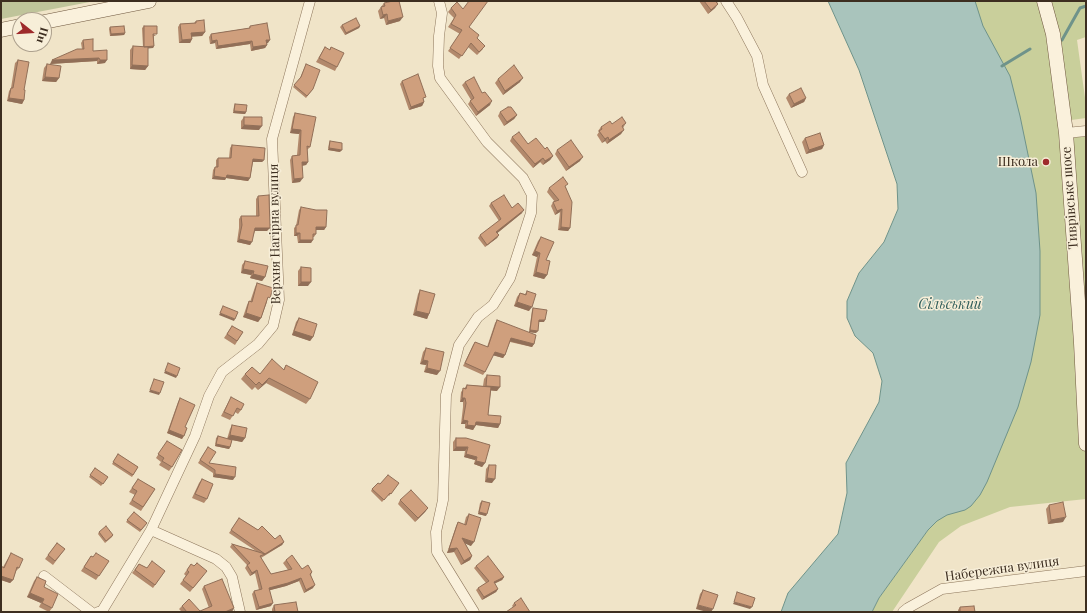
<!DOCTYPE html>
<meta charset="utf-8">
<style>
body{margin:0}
#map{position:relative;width:1087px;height:613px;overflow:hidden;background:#f0e4c8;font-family:"Playfair Display",serif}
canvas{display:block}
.frame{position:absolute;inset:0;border:2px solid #3d2e20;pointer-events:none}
.north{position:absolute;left:12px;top:12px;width:40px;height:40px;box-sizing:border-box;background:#f7eed8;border:1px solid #ada18e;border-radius:50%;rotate:107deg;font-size:11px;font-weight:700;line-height:16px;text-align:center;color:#3d2e20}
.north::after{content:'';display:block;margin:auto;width:14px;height:18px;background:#9e2a2b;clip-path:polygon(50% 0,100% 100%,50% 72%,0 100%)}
</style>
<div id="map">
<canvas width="1087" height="613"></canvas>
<div class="frame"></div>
<div class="north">Пн</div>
</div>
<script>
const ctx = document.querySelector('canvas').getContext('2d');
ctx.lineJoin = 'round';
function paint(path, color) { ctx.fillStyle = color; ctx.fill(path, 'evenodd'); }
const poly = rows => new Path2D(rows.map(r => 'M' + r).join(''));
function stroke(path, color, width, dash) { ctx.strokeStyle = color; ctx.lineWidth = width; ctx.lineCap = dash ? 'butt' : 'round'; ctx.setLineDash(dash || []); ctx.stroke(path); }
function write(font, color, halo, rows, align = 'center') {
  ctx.font = font + ' "Playfair Display",serif'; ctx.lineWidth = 3; ctx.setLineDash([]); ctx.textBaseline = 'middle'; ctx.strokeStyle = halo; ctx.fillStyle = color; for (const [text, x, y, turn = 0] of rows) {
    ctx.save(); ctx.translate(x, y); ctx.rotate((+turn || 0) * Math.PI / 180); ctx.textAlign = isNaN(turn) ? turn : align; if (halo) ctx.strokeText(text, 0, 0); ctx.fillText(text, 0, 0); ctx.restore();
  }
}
paint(poly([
 [954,1,1086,1,1086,37,1077,40,1086,105,1086,118,1064,121,1066,133,1086,134,1086,499,1010,507,961,526,939,542,892,612,872,612,879,598,928,530,937,521]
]), '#c9cf9b');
paint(poly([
 [1,1,95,1,1,19]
]), '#bfc49a');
const water = poly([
 [828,1,975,1,983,26,1010,76,1020,116,1036,193,1040,251,1040,315,1031,362,1018,407,987,482,980,495,971,506,965,510,947,515,937,521,928,530,879,598,872,612,781,612,788,593,838,534,847,493,846,463,879,402,882,381,873,353,855,336,847,318,847,301,859,273,884,242,898,209,897,184,859,70,828,1]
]);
paint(water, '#a9c4bc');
stroke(water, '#6f938a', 1);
stroke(poly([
 [1062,40,1080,8,1086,6],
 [1002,66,1030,49]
]), '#6f938a', 3);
const street = poly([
 [439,1,442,13,439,36,438,66,440,78,487,142,523,178,532,195,531,213,510,278,493,305,478,317,459,345,446,395,443,500,436,532,437,552,474,612],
 [726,1,737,18,757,56,763,85,802,172],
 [1066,133,1086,131],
 [151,530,216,559,226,567,232,577,240,612],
 [44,576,91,612],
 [98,612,102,611,151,530,195,436,209,396,222,372,258,344,273,326,279,300,272,139,310,1],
 [903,612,908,608,942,589,1086,571]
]);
const secondary = poly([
 [1044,1,1053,34,1066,133,1081,343,1086,444],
 [44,22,149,1],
 [1,30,20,26]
]);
stroke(street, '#8d765c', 11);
stroke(secondary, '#6f573f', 15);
stroke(street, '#faf1dc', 10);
stroke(secondary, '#faf1dc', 14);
paint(poly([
 [699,1,719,1,717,3,715,8,708,14],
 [384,3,400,21,386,25,384,18,380,19,378,11],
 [451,8,469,27,477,38,483,49,477,55,468,47,459,59,448,51,460,34,448,27,454,18,448,12],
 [196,21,205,32,202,36,192,36,192,39,190,43,179,43,178,27,180,24,194,23],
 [342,25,360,26,359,28,345,35,340,27],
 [144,26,156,36,154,36,154,46,153,48,148,48,148,66,145,70,130,69,130,50,133,46,143,47,142,28],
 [250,26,268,43,267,43,267,45,265,48,251,51,250,44,216,49,215,43,210,44,209,37,211,34,249,28],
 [110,27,125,33,124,35,110,36,109,29],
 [83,40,93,51,105,63,97,64,97,61,50,64,82,49,81,43],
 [325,47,329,50,331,47,337,67,335,71,316,62],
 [18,60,24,90,24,100,22,104,7,101,9,91,11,88,15,63],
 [47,64,59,78,56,82,42,81,44,68],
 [306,64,313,89,306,98,293,87,300,78],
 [498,79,520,82,503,95,495,83],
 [402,81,423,100,424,102,422,106,409,110,400,84],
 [465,82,482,93,490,105,476,116,468,104,471,100,462,85],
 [789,94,806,98,804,102,791,108,786,98],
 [235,104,246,112,245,114,233,113,234,106],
 [500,112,517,115,514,119,504,126,498,116],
 [295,113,310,147,307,150,308,162,306,165,302,166,300,182,292,183,290,160,292,156,297,155,299,134,290,133,293,117],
 [244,117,259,130,241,129,241,121],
 [626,123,623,128,621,134,607,144,605,141,602,143,597,135,599,132,598,131,601,127,612,124],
 [512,137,528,144,545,149,553,156,550,160,543,165,540,162,533,168,510,141],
 [805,138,824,145,822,149,806,154,802,142],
 [330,141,340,152,328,150,329,143],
 [232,145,264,160,262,162,253,162,250,178,248,181,226,178,225,180,212,179,213,170,215,167,216,167,216,160,218,158,229,158,230,148],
 [557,150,580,161,566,171,555,154],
 [566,187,570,228,568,231,558,230,560,212,555,215,551,206,553,202,555,202,547,192,549,188],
 [258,196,267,231,255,231,250,245,237,242,239,228,239,219,241,216,256,216,256,199],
 [491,203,512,208,522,213,497,233,499,235,497,238,485,247,478,238,480,235,499,221,489,206],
 [301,207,326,227,324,230,316,230,316,234,314,237,313,237,311,243,298,243,297,236,294,236,294,228,296,226,299,210],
 [541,237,547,275,544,279,533,276,537,257,532,255,538,241],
 [245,261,265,277,262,281,250,278,251,275,241,273,242,265],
 [301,267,308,286,298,286,298,271],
 [257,283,267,302,261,318,258,322,243,317,247,305,249,301,250,302,255,287],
 [420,290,429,314,427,319,413,315,418,294],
 [527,291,529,311,514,306,517,297,520,293,525,294],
 [533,308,544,322,539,322,536,333,529,332,532,310],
 [299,318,313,337,310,341,292,335,296,322],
 [497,320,534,344,532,347,510,342,505,355,503,358,493,355,485,372,483,375,463,366,473,345,475,342,487,347,495,323],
 [232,326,243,332,235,345,224,338],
 [426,348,437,375,424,372,426,365,420,364,423,352],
 [286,365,310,399,306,404,266,383,258,390,255,387,252,390,241,379,245,374,260,374,283,370],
 [487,375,497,391,491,390,488,415,500,424,498,428,476,425,473,430,465,428,465,424,461,424,463,407,463,402,460,402,461,392,467,385,483,386,484,379],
 [231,397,241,410,238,414,235,412,230,420,221,416,229,401],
 [180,398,185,427,182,439,167,433,178,402],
 [232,425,245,438,242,442,232,440,230,447,229,449,215,446,216,438,218,436,227,439,230,429],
 [456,438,485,463,482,467,474,464,475,460,464,457,465,451,453,451,453,442],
 [167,441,172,467,169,471,159,465,161,462,156,458],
 [208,447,209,463,233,480,213,477,213,473,198,463],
 [118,454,138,467,132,477,112,464],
 [489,465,492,483,485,482,486,469],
 [95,468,108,477,101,486,89,477],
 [138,479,155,489,141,511,129,504,135,495,129,492],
 [202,479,207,499,204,503,192,498,199,483],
 [399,483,389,496,388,495,382,502,371,491,372,489,380,484],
 [400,500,428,508,425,512,415,522,398,504],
 [482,501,486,516,478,514,480,503],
 [1049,505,1063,522,1048,524,1046,509],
 [134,512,147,523,140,532,126,522],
 [469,514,471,546,465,543,472,556,470,560,461,565,454,552,447,553,456,526,458,522,464,525,466,517],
 [239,518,258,530,275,539,284,542,282,545,261,558,271,574,288,570,283,563,286,560,302,569,312,572,311,575,313,588,304,593,299,581,286,586,270,590,271,606,256,610,252,594,254,591,259,590,255,573,250,576,245,568,247,565,230,547,232,544,256,551,229,533],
 [99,532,113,535,112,537,105,543,98,534],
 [57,543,65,549,53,565,45,559],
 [11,553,19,568,16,571,13,580,10,583,1,580,1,566,3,567],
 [91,556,93,557,109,561,96,580,81,571],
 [139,564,147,568,165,571,153,588,132,573],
 [191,564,204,575,190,592,180,584,186,576,184,574],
 [476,566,504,577,502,580,494,584,498,589,496,592,482,600,476,590,478,588,486,583,474,568],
 [37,577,44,587,52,608,49,612,39,607,41,603,27,597,34,581],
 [204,586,232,612,182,612,179,609,182,606,200,611,209,608,202,589],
 [703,590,718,595,696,609,700,594],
 [514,603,530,612,513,607,512,606],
 [274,605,298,612,272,612,272,609],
 [960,607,975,612,958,612,958,610]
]), '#b2896c');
paint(poly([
 [718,4,715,8,708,14,711,10],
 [387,14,384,18,380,19,383,15],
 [403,17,400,21,386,25,388,21],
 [360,26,359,28,345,35,346,33],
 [205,32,202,36,189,37,191,33],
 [125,33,124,35,110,36,111,34],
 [192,39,190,43,179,43,182,40],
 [217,40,215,43,210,44,212,41],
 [266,40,270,40,268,43,264,44],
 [252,41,250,44,216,49,218,46],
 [267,45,265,48,251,51,253,47],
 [154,46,153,48,143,49,144,47],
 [99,58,97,61,50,64,52,60],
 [100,60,107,60,105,63,97,64],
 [132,65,148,66,145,70,130,69],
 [45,77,59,78,56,82,42,81],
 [523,78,520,82,503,95,505,91],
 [9,98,24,100,22,104,7,101],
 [806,98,804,102,791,108,794,104],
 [492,101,490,105,476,116,478,112],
 [424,102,422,106,409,110,411,107],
 [234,111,246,112,245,114,233,113],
 [517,115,514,119,504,126,507,122],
 [244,125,262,126,259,130,241,129],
 [292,129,301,130,299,134,290,133],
 [624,130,621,134,607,144,609,140],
 [608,137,605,141,602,143,605,139],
 [824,145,822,149,806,154,809,150],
 [329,148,342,150,340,152,328,150],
 [553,156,550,160,543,165,545,161],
 [583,157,580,161,566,171,569,167],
 [543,158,540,162,533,168,535,164],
 [253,159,264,160,262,162,251,162],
 [302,162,308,162,306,165,299,166],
 [227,175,250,178,248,181,226,178,225,180,212,179,214,176],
 [303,178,300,182,292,183,294,179],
 [562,209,560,212,555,215,557,211],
 [524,210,522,213,495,235,496,232],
 [316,227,326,227,324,230,314,230],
 [561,227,570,228,568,231,558,230],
 [255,228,270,228,267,231,253,231],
 [296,233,300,233,297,236,294,236],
 [499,235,497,238,485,247,487,245],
 [239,239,252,242,250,245,237,242],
 [300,240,313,240,311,243,298,243],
 [535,251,540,253,537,257,532,255],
 [243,269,254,271,251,275,241,273],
 [536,272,547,275,544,279,533,276],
 [253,274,265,277,262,281,250,278],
 [301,282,311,282,308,286,298,286],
 [517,302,532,307,529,311,514,306],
 [416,311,429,314,427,319,413,315],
 [220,313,235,319,234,321,219,315],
 [246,313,261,318,258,322,243,317],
 [539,320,545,320,544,322,538,322],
 [530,330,538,331,536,333,529,332],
 [294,331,313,337,310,341,292,335],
 [511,338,534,344,532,347,509,341],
 [495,352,505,355,503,358,492,355],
 [423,360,428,361,426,365,420,364],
 [427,368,440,371,437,375,424,372],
 [165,371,177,376,176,378,164,373],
 [269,378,266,383,258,390,262,385],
 [486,386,500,387,497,391,483,390],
 [150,390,160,393,159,395,149,392],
 [462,398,465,398,463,402,460,402],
 [463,420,468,421,465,424,461,424],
 [476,422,478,422,500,424,498,428,476,425,473,430,465,428,467,425],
 [169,430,184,436,182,439,167,433],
 [230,435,245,438,242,442,227,439],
 [216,444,230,447,229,449,215,446],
 [456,447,468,447,465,451,453,451],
 [466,454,477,457,475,460,464,457],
 [476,461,485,463,482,467,474,464],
 [215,474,235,477,233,480,213,477],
 [487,478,495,479,492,483,485,482],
 [428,508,425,512,415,522,418,518],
 [479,512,487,514,486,516,478,514],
 [1066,517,1063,522,1048,524,1051,520],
 [462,538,474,542,471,546,459,541],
 [284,542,282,545,263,556,265,554],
 [457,548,454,552,447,553,449,549],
 [472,556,470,560,461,565,464,561],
 [257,570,255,573,250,576,252,573],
 [1,576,13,580,10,583,1,580],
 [504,577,502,580,491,585,494,582],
 [301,578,299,581,286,586,267,591,269,588],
 [315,585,313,588,304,593,306,590],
 [498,589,496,592,482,600,484,597],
 [30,593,44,599,41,603,27,597],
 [734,602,752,607,750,609,733,604],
 [273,603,271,606,256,610,259,607],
 [698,605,713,609,711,612,707,612,696,609],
 [234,608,232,612,225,612]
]), '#916f58');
const building = poly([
 [393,1,399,1,403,17,388,21,387,14,383,15,381,7,385,6,384,3,393,1],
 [469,1,488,1,469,27,479,35,477,38,485,46,479,52,471,43,462,56,450,48,462,30,451,24,456,15,451,8,457,2,463,9,469,1],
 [704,1,718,1,716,2,718,4,711,10,704,1],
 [356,18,360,26,346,33,342,25,356,18],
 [204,20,205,32,191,33,192,39,182,40,180,24,196,23,196,21,204,20],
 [267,23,270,40,266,40,267,45,253,47,252,41,218,46,217,40,212,41,211,34,250,28,250,26,267,23],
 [124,26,125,33,111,34,110,27,124,26],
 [144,26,157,26,157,34,153,34,154,46,144,47,144,26],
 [93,39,93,51,107,50,107,60,100,60,99,58,52,60,77,49,84,49,83,40,93,39],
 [133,46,148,47,148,66,132,65,133,46],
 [325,47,330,50,331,47,344,53,337,67,319,58,325,47],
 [18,60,29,62,24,90,25,90,24,100,9,98,11,88,13,88,18,60],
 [47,64,61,66,59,78,45,77,47,64],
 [306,64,320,70,313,89,307,96,294,85,301,77,306,64],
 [514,65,523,78,505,91,498,79,514,65],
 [418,74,426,97,423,98,424,102,411,107,402,81,418,74],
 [474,77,482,93,485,92,492,101,478,112,470,101,474,98,465,82,474,77],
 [801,88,806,98,794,104,789,94,801,88],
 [235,104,247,105,246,112,234,111,235,104],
 [508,107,511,107,517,115,507,122,500,112,508,107],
 [295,113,316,117,310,147,307,146,308,162,302,162,303,178,294,179,292,156,300,155,301,130,292,129,295,113],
 [244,117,262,117,262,126,244,125,244,117],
 [622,117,626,123,622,126,624,130,609,140,608,137,605,139,599,131,602,129,601,127,610,121,612,124,622,117],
 [519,132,528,144,536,138,545,149,547,147,553,156,545,161,543,158,535,164,512,137,519,132],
 [820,133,824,145,809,150,805,138,820,133],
 [571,140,583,157,569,167,557,150,571,140],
 [330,141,342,143,342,150,329,148,330,141],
 [232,145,265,148,264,160,253,159,250,178,227,175,226,178,214,176,215,167,218,167,218,158,231,158,232,145],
 [563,177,568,184,565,186,572,202,570,228,561,227,562,209,557,211,553,202,559,200,549,188,563,177],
 [269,195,270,228,255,228,252,242,239,239,242,225,241,216,259,216,258,196,269,195],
 [504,195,512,208,518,203,524,210,496,232,499,235,487,245,480,235,501,219,491,203,504,195],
 [301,207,316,210,327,210,326,227,316,227,316,234,313,234,313,240,300,240,300,233,296,233,296,225,298,225,301,207],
 [541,237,554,242,546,260,550,261,547,275,536,272,540,253,535,251,541,237],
 [245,261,268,266,265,277,253,274,254,271,243,269,245,261],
 [301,267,311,268,311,282,301,282,301,267],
 [257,283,273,288,270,298,268,297,261,318,246,313,249,301,252,302,257,283],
 [420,290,435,294,429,314,416,311,420,290],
 [527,291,536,294,532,307,517,302,520,293,526,295,527,291],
 [223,306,238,312,235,319,220,313,223,306],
 [533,308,547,310,545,320,539,320,538,331,530,330,533,308],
 [299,318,317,324,313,337,294,331,299,318],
 [497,320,536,335,534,344,511,338,505,355,495,352,485,372,465,363,475,342,488,347,497,320],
 [232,326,243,332,237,341,227,334,232,326],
 [426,348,444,352,440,371,427,368,428,361,423,360,426,348],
 [272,359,284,370,286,365,318,382,310,399,269,378,262,385,259,382,256,385,245,374,252,367,260,374,272,359],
 [168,363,180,368,177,376,165,371,168,363],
 [487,375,500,376,500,387,486,386,487,375],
 [154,379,164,382,160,393,150,390,154,379],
 [467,385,491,387,488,415,501,416,500,424,478,422,476,422,475,426,467,425,468,421,463,420,466,403,465,398,462,398,463,388,466,389,467,385],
 [231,397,244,404,241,410,237,408,233,416,224,412,231,397],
 [180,398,195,405,185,427,187,428,184,436,169,430,180,398],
 [232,425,247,428,245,438,230,435,232,425],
 [218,436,232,440,230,447,216,444,218,436],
 [456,438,466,438,490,445,485,463,476,461,477,457,466,454,468,447,456,447,456,438],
 [167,441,182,450,172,467,162,461,164,458,158,454,167,441],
 [208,447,216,452,209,463,236,467,235,477,215,474,215,470,200,460,208,447],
 [118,454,138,467,133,475,113,462,118,454],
 [489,465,496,465,495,479,487,478,489,465],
 [95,468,108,477,103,484,90,475,95,468],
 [388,475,399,483,391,494,390,493,384,500,372,489,378,483,380,484,388,475],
 [138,479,155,489,143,507,132,500,137,491,132,488,138,479],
 [202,479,213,484,207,499,195,494,202,479],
 [411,490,428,508,418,518,400,500,411,490],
 [482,501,490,503,487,514,479,512,482,501],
 [1063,502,1066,517,1051,520,1049,505,1063,502],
 [134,512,147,523,141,530,127,520,134,512],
 [469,514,481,518,474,542,462,538,472,556,464,561,457,548,449,549,458,522,466,525,469,514],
 [239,518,258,530,262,526,275,539,280,535,284,542,265,554,231,530,239,518],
 [106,526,113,535,106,541,99,532,106,526],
 [57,543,65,549,55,561,48,555,57,543],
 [232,544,265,554,260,556,271,574,292,569,286,560,292,555,302,569,308,565,312,572,310,574,315,585,306,590,301,578,288,583,269,588,273,603,259,607,254,591,262,589,257,570,252,573,247,565,250,563,232,544],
 [11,553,23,559,19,568,17,567,13,580,1,576,1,566,4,568,11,553],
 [96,553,109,561,99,576,84,567,91,556,93,557,96,553],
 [488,556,504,577,494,582,498,589,484,597,478,588,489,581,476,566,488,556],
 [152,561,165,571,155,585,135,570,139,564,147,568,152,561],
 [197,563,207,571,193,588,183,580,189,572,187,570,191,564,194,566,197,563],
 [37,577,46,581,44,587,58,594,52,608,42,603,44,599,30,593,37,577],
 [222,579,234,608,225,612,187,612,182,606,189,599,200,611,212,606,204,586,222,579],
 [703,590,718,595,713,609,698,605,703,590],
 [737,592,755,598,752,607,734,602,737,592],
 [521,598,530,612,506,612,516,605,514,603,521,598],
 [296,602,298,612,275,612,274,605,296,602],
 [974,606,975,612,960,612,960,607,974,606]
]);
paint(building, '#cf9f7d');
stroke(building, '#916f58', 1);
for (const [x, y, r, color] of [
 [1046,162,4,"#9e2a2b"]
]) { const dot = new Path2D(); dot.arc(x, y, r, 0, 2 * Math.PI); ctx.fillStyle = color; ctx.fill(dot); stroke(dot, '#f7eed8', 1.5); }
write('13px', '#3d2e20', '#f7eed8', [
 ["Школа",1038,162]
], 'right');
write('13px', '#3d2e20', '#f7eed8', [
 ["Тиврівське шосе",1070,198,-94],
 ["Верхня Нагірна вулиця",275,234,-91],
 ["Набережна вулиця",1002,569,-8]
]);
write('italic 14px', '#2f5d5a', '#f7eed8', [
 ["Сільський",950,305]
]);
</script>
